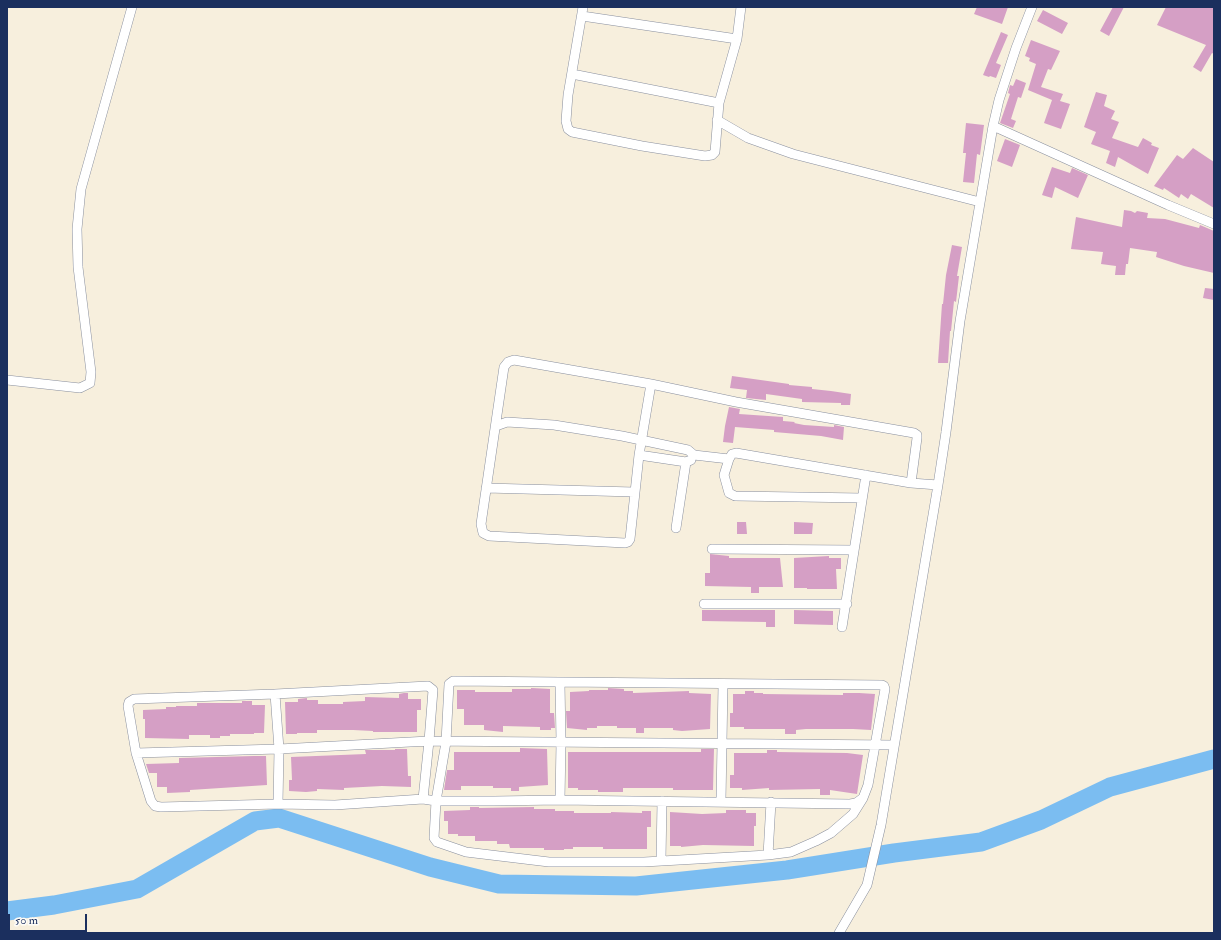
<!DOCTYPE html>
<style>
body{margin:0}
#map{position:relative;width:1221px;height:940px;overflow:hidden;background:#f7efdd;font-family:"IM FELL Double Pica",serif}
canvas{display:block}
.frame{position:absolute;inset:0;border:8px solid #1b2f5e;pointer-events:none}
.scale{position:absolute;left:8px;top:914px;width:79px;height:18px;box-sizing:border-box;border:2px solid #1b2f5e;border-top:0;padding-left:5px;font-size:12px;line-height:14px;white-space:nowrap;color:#1b2f5e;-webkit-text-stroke:3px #fdfcf7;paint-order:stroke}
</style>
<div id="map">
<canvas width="1221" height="940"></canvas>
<div class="frame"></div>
<div class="scale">50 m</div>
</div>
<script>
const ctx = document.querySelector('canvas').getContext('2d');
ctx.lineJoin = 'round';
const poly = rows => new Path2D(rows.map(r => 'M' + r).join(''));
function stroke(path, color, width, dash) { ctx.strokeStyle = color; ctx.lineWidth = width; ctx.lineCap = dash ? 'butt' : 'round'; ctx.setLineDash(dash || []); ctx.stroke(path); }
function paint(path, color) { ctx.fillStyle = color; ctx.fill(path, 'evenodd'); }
stroke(poly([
 [7,911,54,905,137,889,255,821,279,818,430,867,499,884,636,886,787,870,894,853,981,842,1041,820,1110,787,1214,759]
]), '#7bbdf1', 19);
paint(poly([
 [977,7,1008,7,1002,24,974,14],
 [1113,7,1124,7,1109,36,1100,31],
 [1166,7,1214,7,1214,54,1212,53,1201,72,1193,67,1206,45,1157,25],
 [1043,10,1068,23,1062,34,1037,21],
 [1001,32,1008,35,996,63,1001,65,996,78,990,76,989,77,983,75],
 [1031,40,1060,51,1051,70,1048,69,1041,87,1063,94,1060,101,1070,104,1061,129,1044,123,1052,100,1028,90,1036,64,1029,61,1030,58,1025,56],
 [1016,79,1026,83,1021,98,1018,97,1011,119,1016,121,1013,128,1000,123,1010,94,1008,93,1010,85,1013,86],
 [1096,92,1107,95,1104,106,1115,111,1111,119,1119,122,1112,138,1138,147,1143,138,1152,143,1151,145,1159,148,1148,174,1118,157,1115,167,1106,163,1110,151,1091,144,1096,132,1084,127],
 [966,123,984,125,980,155,977,154,974,183,963,182,966,153,963,153],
 [1005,139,1020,145,1012,167,997,161],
 [1193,148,1214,162,1214,208,1191,194,1188,199,1181,194,1179,198,1164,188,1163,190,1154,186,1177,155,1183,159],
 [1052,167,1070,173,1072,168,1088,175,1078,198,1055,187,1052,198,1042,195],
 [1124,210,1131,211,1135,213,1137,211,1148,213,1147,218,1165,219,1199,228,1200,225,1214,231,1214,273,1184,266,1156,257,1157,252,1130,248,1128,264,1126,264,1125,275,1115,275,1116,266,1101,264,1103,252,1071,249,1076,217,1122,227],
 [952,245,962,247,957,276,959,276,956,302,954,301,951,331,950,331,948,363,938,363,942,304,943,304,946,275],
 [1205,288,1214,289,1214,300,1203,298],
 [732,376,789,384,789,385,812,387,812,389,831,391,851,394,850,405,841,405,841,403,802,402,802,399,766,394,766,400,746,398,747,390,730,388],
 [729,407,740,409,739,414,783,417,783,421,795,422,794,423,804,425,834,427,834,425,844,427,843,440,821,436,774,432,774,430,735,427,733,443,723,442,725,426],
 [737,522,746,522,747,534,737,534],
 [794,522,813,523,812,534,794,534],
 [710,554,729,556,729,558,780,558,783,587,759,587,759,593,751,593,751,587,705,586,705,573,710,573],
 [829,556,829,558,841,558,841,569,836,569,837,589,807,589,807,588,794,588,794,558],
 [702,610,775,610,775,627,766,627,766,622,702,621],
 [794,610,833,611,833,625,794,624],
 [531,688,550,689,550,713,554,713,555,728,551,728,551,730,540,730,540,727,503,726,503,732,484,730,484,725,464,725,464,709,457,709,457,690,475,690,475,692,512,692,512,689,531,689],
 [608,688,624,689,624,691,633,691,633,693,689,691,689,693,711,694,710,729,682,731,673,730,673,728,644,728,644,733,636,733,636,728,617,728,617,726,597,726,597,728,587,728,587,730,567,728,566,711,570,711,570,692,589,691,589,690,608,690],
 [745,691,754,691,754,693,763,693,763,694,843,695,843,693,859,693,875,694,871,730,853,729,806,729,796,730,796,734,785,734,785,729,744,729,744,727,730,727,730,713,733,713,733,694,745,694],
 [404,693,408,693,408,699,421,699,421,710,417,710,417,732,373,732,373,731,353,730,317,730,317,733,297,733,297,734,286,734,285,702,298,702,298,699,307,698,307,700,318,700,318,704,343,704,343,702,365,701,365,697,399,698,399,694],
 [242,701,252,701,252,705,265,705,264,733,254,733,254,734,230,734,230,736,220,736,220,738,210,738,210,735,189,735,189,739,145,738,145,719,143,719,143,710,166,709,166,707,176,707,176,706,197,706,197,703,242,703],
 [520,748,547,749,548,785,519,787,519,791,511,791,511,788,493,788,493,786,461,786,461,790,444,790,447,770,454,770,454,752,520,752],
 [395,749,407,749,408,776,411,776,411,787,382,786,344,788,344,790,317,789,317,791,306,792,289,791,289,780,292,780,291,757,366,754,365,750,395,750],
 [701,749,714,749,713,790,673,790,673,788,623,788,623,792,598,792,598,790,578,790,578,788,568,788,568,752,701,752],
 [767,750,777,750,777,752,847,753,863,755,857,794,830,790,830,795,820,795,820,789,769,790,769,788,742,790,742,788,730,788,730,775,734,775,734,753,767,753],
 [254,756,266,756,267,785,190,790,190,792,167,793,167,787,157,787,157,773,149,773,146,764,179,763,179,758],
 [470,807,479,807,479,808,534,807,534,809,555,809,555,811,574,811,574,813,611,813,611,812,642,813,642,811,651,811,651,827,647,827,647,849,603,849,603,847,573,847,573,849,564,849,564,850,544,850,544,848,510,848,509,844,497,844,497,841,475,841,475,836,458,836,458,834,448,834,448,821,444,821,444,811,470,810],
 [726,810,746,810,746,813,756,813,756,826,754,826,754,846,703,845,681,847,681,846,670,846,670,812,702,814,726,813]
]), '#d59fc5');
const street = poly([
 [583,7,568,95,566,121,568,129,572,132,642,146,705,156,712,155,715,152,719,103,737,39,741,7],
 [582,16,737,39],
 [572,74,719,103],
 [717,120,748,138,793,154,980,202],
 [993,126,1168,205,1214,224],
 [7,380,80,388,90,383,91,372,78,267,77,229,81,189,132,7],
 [651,384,639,455,630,539,628,542,625,543,489,536,483,533,481,524,504,367,508,362,514,360,651,384,736,402,914,433,917,435,917,438,911,483],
 [496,426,507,422,554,425,622,436,688,450,694,455,729,459],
 [639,455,686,462,691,460],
 [486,488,634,492],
 [862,498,735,496,729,493,724,475,729,459,732,454,736,453,911,483,938,485],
 [676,528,686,462],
 [712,549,854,550],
 [704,604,847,604],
 [842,627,866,475],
 [560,683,561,742,560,800],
 [275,694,279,749,278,804],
 [136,753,151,801,155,806,161,807,278,804,335,805,423,799,436,801,494,801,560,800,850,804,856,803,863,798,868,785,885,689,884,686,882,685,453,681,449,684,446,742,436,801,434,838,437,842,466,852,549,862,644,862,768,855,791,852,816,841,831,833,853,814,863,798],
 [423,799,429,741,433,690,428,686,275,694,134,699,129,702,128,706,136,753,279,749,429,741,894,745],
 [721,801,723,684],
 [768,855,771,802],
 [661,860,662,801],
 [839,933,867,885,881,825,938,485,946,432,960,321,993,126,999,100,1016,48,1032,7]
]);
stroke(street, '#898f9e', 10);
stroke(street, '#fff', 9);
</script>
